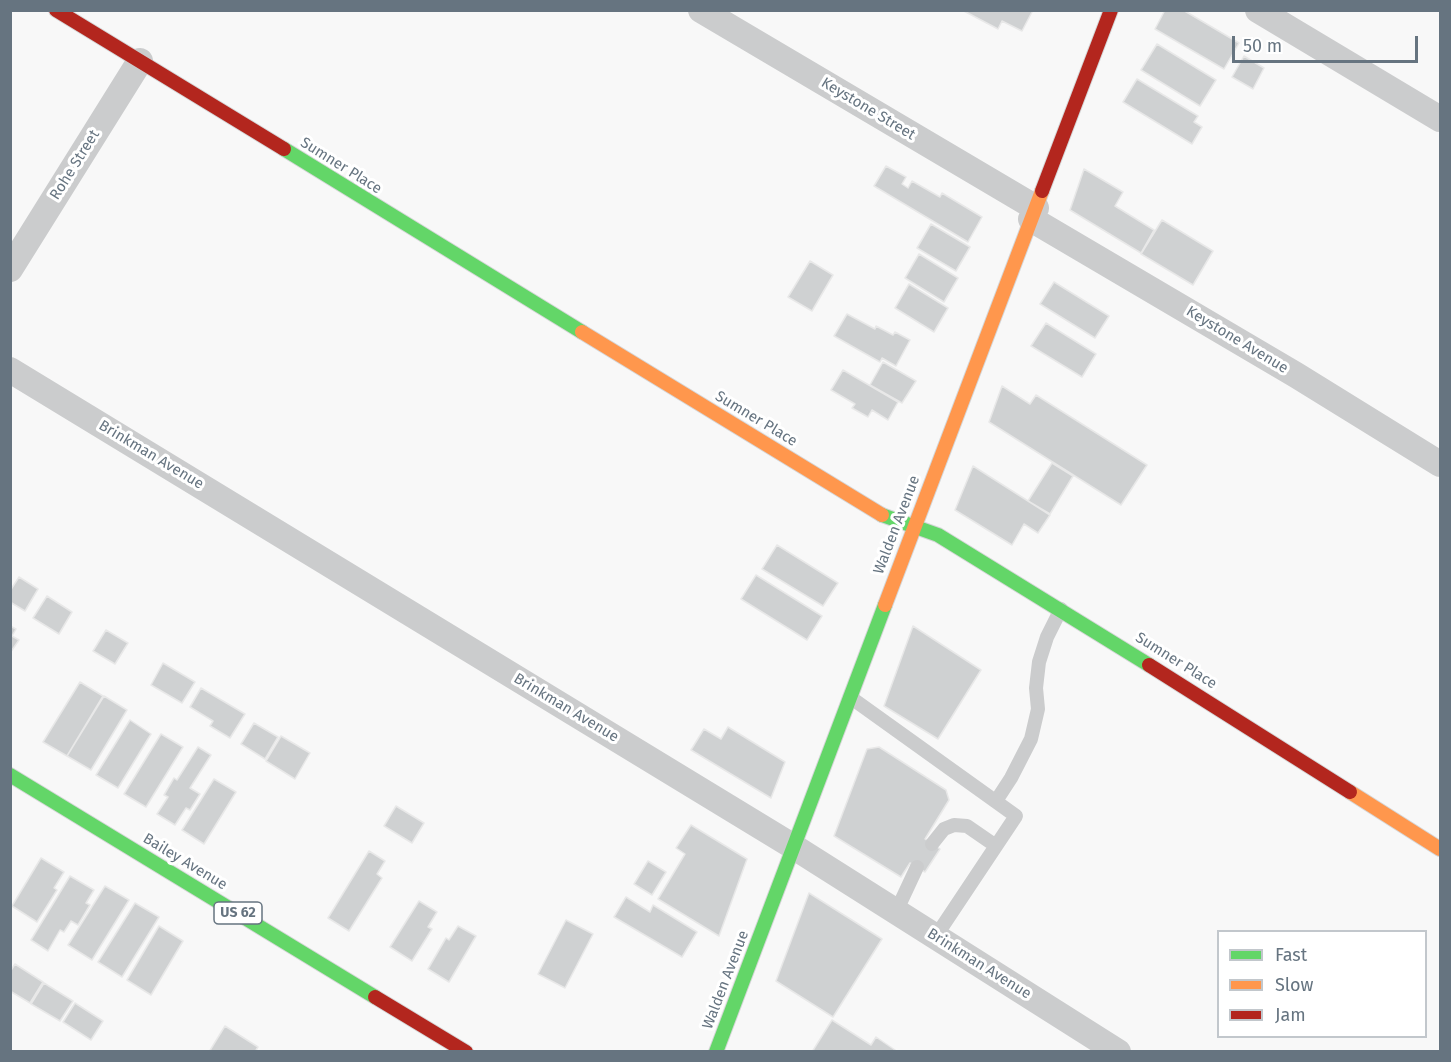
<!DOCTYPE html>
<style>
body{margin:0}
#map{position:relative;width:1451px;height:1062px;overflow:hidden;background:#f8f8f8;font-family:"Fira Sans",sans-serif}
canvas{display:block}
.frame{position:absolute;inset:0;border:12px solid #667480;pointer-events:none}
.legend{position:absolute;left:1217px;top:930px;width:210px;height:108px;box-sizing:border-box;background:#fff;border:2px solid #c2c7cc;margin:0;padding:8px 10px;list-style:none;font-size:18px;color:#667480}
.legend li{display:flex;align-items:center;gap:12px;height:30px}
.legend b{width:30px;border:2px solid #c2c7cc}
.scale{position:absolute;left:1232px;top:36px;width:186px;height:27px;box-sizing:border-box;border:3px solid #667480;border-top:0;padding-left:8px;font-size:18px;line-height:21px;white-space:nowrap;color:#667480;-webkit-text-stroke:4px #fff;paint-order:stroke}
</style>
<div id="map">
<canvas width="1451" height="1062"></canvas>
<div class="frame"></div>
<ul class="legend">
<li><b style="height:8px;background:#63d668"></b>Fast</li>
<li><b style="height:8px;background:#ff974d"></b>Slow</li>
<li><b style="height:8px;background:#b3261e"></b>Jam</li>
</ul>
<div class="scale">50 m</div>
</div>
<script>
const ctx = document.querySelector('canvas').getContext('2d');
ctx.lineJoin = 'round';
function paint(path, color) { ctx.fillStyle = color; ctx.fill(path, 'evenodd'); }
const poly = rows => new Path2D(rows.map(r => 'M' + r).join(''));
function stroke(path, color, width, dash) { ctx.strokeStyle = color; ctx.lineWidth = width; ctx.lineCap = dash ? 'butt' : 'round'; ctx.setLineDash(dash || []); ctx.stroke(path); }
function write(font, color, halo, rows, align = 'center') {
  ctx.font = font + ' "Fira Sans",sans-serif'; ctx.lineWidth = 6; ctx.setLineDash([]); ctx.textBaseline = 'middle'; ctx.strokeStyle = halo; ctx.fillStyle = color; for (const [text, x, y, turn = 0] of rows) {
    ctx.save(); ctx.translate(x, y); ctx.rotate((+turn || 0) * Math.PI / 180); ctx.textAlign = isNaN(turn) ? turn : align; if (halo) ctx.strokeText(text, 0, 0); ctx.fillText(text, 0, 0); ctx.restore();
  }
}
const building = poly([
 [962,10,1033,10,1022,31,1002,21,998,29,962,10],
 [1165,10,1183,10,1239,43,1224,69,1155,29,1165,10],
 [1157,44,1216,80,1200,106,1141,70,1157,44],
 [1244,56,1264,68,1253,89,1232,77,1244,56],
 [1137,79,1198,116,1194,122,1202,127,1192,144,1123,102,1137,79],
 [886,166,906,177,902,184,908,188,912,181,940,197,942,193,982,217,968,242,874,186,886,166],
 [1084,169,1123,192,1115,206,1154,230,1141,253,1070,210,1084,169],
 [1162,220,1213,251,1193,285,1141,254,1162,220],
 [931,224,970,247,956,271,917,248,931,224],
 [919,254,958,278,944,302,905,278,919,254],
 [810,261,833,275,812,311,788,297,810,261],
 [1054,282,1109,316,1095,338,1040,304,1054,282],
 [909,284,948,308,934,332,895,308,909,284],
 [847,314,875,329,876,326,893,335,895,332,910,340,896,366,882,358,880,362,834,336,847,314],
 [1046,323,1096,354,1082,377,1031,346,1046,323],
 [883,362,916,381,902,403,870,385,883,362],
 [843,370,898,402,888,420,872,410,868,417,852,408,855,404,831,390,843,370],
 [1002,386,1030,404,1036,395,1147,465,1121,505,989,422,1002,386],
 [1052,463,1073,476,1050,514,1028,501,1052,463],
 [973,466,1050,515,1038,533,1024,524,1012,545,955,510,973,466],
 [777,545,838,583,823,606,762,569,777,545],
 [756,575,822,616,807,640,741,599,756,575],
 [19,577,38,589,25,611,10,602,10,591,19,577],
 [47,596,72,612,59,634,33,618,47,596],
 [10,626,16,629,12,636,19,640,10,653,10,626],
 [913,626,981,670,938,739,884,706,913,626],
 [106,630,128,643,115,664,93,651,106,630],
 [163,663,195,682,182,703,151,685,163,663],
 [80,682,103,696,67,756,43,742,80,682],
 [201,688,245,714,230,738,210,726,213,721,190,707,201,688],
 [104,696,127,710,91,770,67,756,104,696],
 [130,720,151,734,118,788,96,775,130,720],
 [254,723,278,737,265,759,241,744,254,723],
 [728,727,785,762,771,798,691,750,704,729,721,739,728,727],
 [161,734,183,747,146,807,124,794,161,734],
 [281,736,310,753,295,779,266,761,281,736],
 [198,747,211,755,190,788,200,794,190,810,186,808,175,825,157,814,168,797,164,795,174,778,177,780,198,747],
 [879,747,946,790,949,800,925,839,940,849,925,872,910,863,901,877,834,836,867,749,879,747],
 [214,779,236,792,204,844,182,830,214,779],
 [396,806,424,823,412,843,384,826,396,806],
 [691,825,747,859,719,936,658,899,685,854,676,848,691,825],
 [369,851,385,861,377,874,382,878,349,931,328,918,369,851],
 [41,858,64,872,54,888,57,890,37,922,12,906,41,858],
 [648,861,666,872,652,895,634,884,648,861],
 [70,876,94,890,86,903,90,905,78,925,71,921,64,932,60,930,48,951,31,940,70,876],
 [105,886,129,900,92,960,68,945,105,886],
 [809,893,882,939,833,1017,776,981,809,893],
 [626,897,650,912,653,905,697,932,682,957,614,917,626,897],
 [419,901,437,912,428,927,432,929,412,961,390,947,419,901],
 [135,903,159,917,122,977,98,962,135,903],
 [566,920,593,934,565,988,538,974,566,920],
 [159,926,183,941,151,995,127,980,159,926],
 [458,926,476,936,449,982,428,969,446,938,449,940,458,926],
 [15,964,43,982,30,1003,10,991,10,972,15,964],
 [44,983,73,1001,60,1021,31,1004,44,983],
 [75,1003,103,1021,91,1040,63,1022,75,1003],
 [832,1020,871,1045,876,1037,898,1052,812,1052,832,1020],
 [225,1026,258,1047,255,1052,209,1052,225,1026]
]);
paint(building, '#cfd1d2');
stroke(building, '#e8e8e8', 1.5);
const fast = poly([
 [284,149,582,332],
 [882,515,938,535,1149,665],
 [10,775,375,997],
 [716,1052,885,605]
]);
const slow = poly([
 [582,332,882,515],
 [885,605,1042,191],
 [1350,792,1440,849]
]);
const jam = poly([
 [56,10,284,149],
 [1042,191,1111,10],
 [1149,665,1350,792],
 [375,997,466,1052]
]);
stroke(fast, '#d5d6d7', 16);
stroke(slow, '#d5d6d7', 16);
stroke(jam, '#d5d6d7', 16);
stroke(poly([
 [850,697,1016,816,936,936],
 [996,801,1011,778,1031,739,1038,709,1036,688,1039,662,1047,637,1061,609],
 [932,844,944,829,954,825,967,826,996,846],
 [896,912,917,867]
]), '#cbcccd', 14);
stroke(poly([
 [701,10,1036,208],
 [1258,10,1440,119],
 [1031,219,1296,375,1440,464],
 [10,269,140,61],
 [10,370,794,847,1118,1052]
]), '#cbcccd', 26);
stroke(fast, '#63d668', 14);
stroke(slow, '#ff974d', 14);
stroke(jam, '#b3261e', 14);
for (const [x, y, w] of [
 [238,913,48]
]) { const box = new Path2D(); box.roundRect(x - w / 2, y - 11, w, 22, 4.5); ctx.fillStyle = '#fff'; ctx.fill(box); stroke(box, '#667480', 1.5); }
write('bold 14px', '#667480', null, [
 ["US 62",238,913]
]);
write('15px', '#667480', '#fff', [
 ["Keystone Street",868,109,31],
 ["Rohe Street",75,165,-58],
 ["Sumner Place",341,166,32],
 ["Keystone Avenue",1237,340,31],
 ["Sumner Place",756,419,31],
 ["Brinkman Avenue",151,455,31],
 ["Walden Avenue",897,525,-69],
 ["Sumner Place",1176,661,32],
 ["Brinkman Avenue",566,708,31],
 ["Bailey Avenue",185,862,31],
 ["Brinkman Avenue",979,964,32],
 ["Walden Avenue",726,980,-69]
]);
</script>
